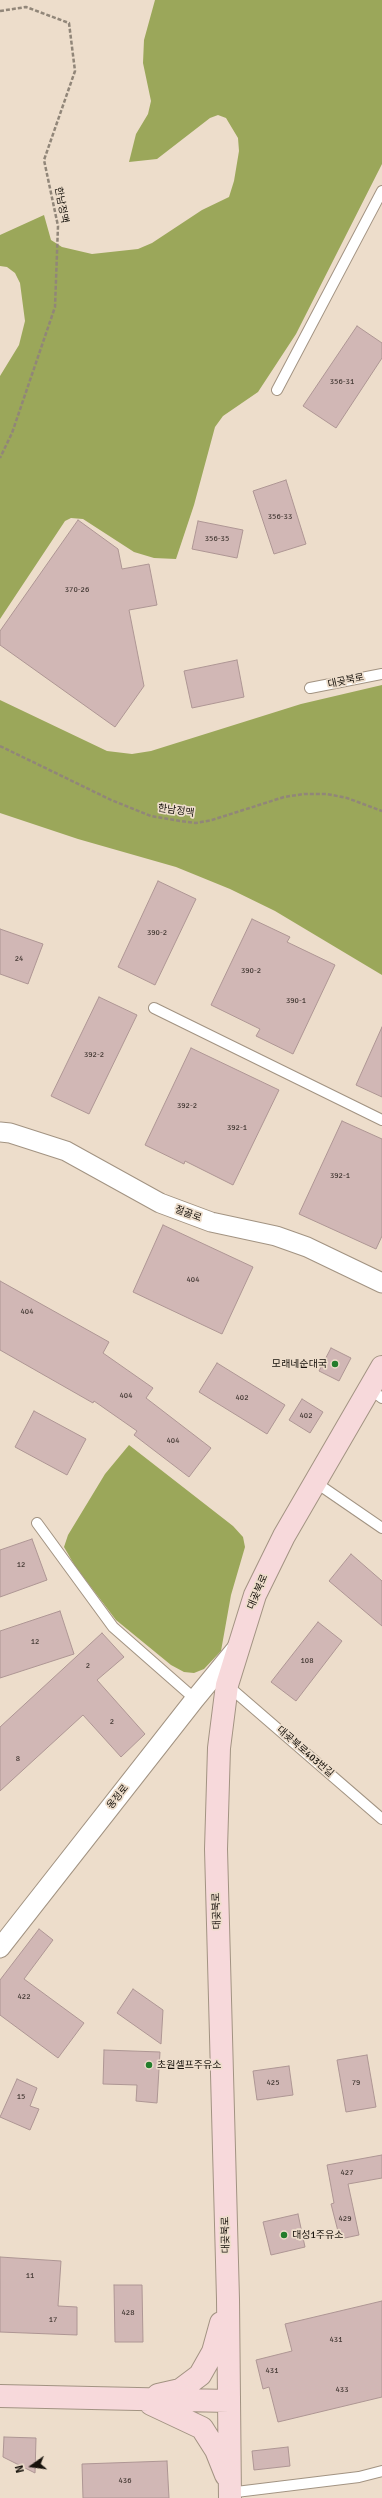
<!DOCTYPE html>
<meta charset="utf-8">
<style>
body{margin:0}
#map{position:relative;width:382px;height:2498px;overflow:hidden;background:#edddcb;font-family:Signika,sans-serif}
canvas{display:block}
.north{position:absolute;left:12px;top:2446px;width:40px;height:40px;-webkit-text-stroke:3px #edddcb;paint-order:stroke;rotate:256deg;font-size:11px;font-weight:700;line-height:16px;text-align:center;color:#17120c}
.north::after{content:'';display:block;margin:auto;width:14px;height:18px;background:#17120c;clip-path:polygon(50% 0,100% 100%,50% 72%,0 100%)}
</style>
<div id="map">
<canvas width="382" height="2498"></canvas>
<div class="north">N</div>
</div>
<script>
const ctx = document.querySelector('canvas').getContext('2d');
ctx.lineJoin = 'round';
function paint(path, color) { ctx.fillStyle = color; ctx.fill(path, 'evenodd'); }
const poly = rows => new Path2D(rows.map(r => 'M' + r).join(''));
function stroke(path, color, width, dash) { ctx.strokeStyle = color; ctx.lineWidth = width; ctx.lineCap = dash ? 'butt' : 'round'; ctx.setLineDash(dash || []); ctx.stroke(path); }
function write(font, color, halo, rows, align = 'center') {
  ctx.font = font + ' Signika,"Noto Sans KR",sans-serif'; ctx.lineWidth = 3.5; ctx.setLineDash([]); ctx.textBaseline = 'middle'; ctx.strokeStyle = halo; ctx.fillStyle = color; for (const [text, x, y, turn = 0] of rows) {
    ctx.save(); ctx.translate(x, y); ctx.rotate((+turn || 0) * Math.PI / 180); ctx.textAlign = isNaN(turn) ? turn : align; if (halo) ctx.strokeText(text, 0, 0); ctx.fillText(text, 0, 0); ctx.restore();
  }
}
paint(poly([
 [155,0,382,0,382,164,296,334,258,392,223,416,215,427,194,505,176,559,154,558,134,552,83,519,71,518,65,521,0,619,0,376,19,345,25,321,20,283,15,273,7,267,0,266,0,235,44,215,51,240,62,247,92,254,138,249,152,243,202,210,229,197,234,181,239,151,238,138,226,118,218,115,210,118,157,159,129,162,136,134,148,114,151,101,143,63,144,40],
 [382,685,382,975,275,911,230,889,176,867,78,839,0,813,0,700,107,751,132,754,151,751,301,704],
 [129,1445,233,1526,243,1537,245,1547,231,1595,221,1651,204,1669,194,1673,184,1672,171,1665,116,1620,75,1566,64,1547,68,1535,105,1474]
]), '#9ba75a');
const building = poly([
 [357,326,382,343,382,358,336,428,303,406,357,326],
 [286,480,306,544,274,554,253,491,286,480],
 [78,520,118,549,122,569,149,564,157,605,129,610,144,686,115,727,0,645,0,631,78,520],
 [198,521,243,530,237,558,192,549,198,521],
 [237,660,244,697,192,708,184,671,237,660],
 [158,881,196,899,155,985,118,967,158,881],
 [252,919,290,937,287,942,335,965,293,1054,256,1036,260,1029,211,1005,252,919],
 [0,929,43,944,28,984,0,974,0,929],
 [99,997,137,1015,89,1114,51,1096,99,997],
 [382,1027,382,1097,356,1085,382,1027],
 [191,1048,279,1090,233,1185,185,1161,184,1164,145,1145,191,1048],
 [342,1121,382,1139,382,1236,376,1249,299,1214,342,1121],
 [163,1225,253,1267,222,1334,133,1292,163,1225],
 [0,1281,109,1342,103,1353,153,1388,146,1398,211,1448,189,1477,134,1435,137,1431,94,1401,93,1403,0,1350,0,1281],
 [331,1348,351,1358,339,1381,319,1371,331,1348],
 [217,1363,285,1405,267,1434,199,1392,217,1363],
 [302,1399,323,1412,310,1433,289,1420,302,1399],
 [34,1411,86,1439,67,1475,15,1447,34,1411],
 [32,1539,47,1580,0,1597,0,1550,32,1539],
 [351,1554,382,1581,382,1626,329,1581,351,1554],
 [60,1611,74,1654,0,1678,0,1631,60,1611],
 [318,1622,342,1641,296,1701,271,1682,318,1622],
 [102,1633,124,1657,97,1680,145,1734,121,1757,83,1715,0,1791,0,1727,102,1633],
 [39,1929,53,1940,24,1979,84,2023,58,2058,0,2015,0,1980,39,1929],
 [133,1989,163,2010,161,2044,117,2013,133,1989],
 [104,2050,160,2052,157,2103,136,2101,137,2085,103,2084,104,2050],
 [367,2055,376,2107,346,2112,337,2060,367,2055],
 [289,2066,293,2095,257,2100,253,2071,289,2066],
 [17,2079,37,2088,30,2106,39,2109,30,2130,0,2117,17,2079],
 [382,2155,382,2178,348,2184,359,2235,340,2239,331,2204,334,2203,327,2165,382,2155],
 [298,2214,305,2247,271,2255,263,2222,298,2214],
 [0,2257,61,2261,58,2306,77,2307,77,2335,0,2332,0,2257],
 [114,2285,142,2285,143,2342,115,2342,114,2285],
 [382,2301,382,2397,278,2422,269,2387,263,2389,256,2360,292,2351,285,2324,382,2301],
 [4,2437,36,2438,35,2473,3,2457,4,2437],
 [288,2447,290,2466,254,2470,252,2451,288,2447],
 [167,2461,169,2498,83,2498,82,2464,167,2461]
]);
paint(building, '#d1b7b5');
stroke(building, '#ae9694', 1);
const lane = poly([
 [277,390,382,191],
 [310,688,382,674],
 [154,1008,382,1120],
 [370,1389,382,1398],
 [315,1482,382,1528],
 [37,1523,113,1627,195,1699],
 [227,1685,382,1819],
 [228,2493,359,2477,382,2471]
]);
const street = poly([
 [0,1132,10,1133,66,1151,160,1203,211,1222,276,1236,307,1247,382,1283],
 [0,1948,195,1699,237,1648]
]);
const secondary = poly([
 [158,2395,180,2390,200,2375,213,2352,221,2323],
 [0,2396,229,2401],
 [151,2404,202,2428,216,2450,226,2475],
 [230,2498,228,2299,216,1849,219,1748,227,1685,255,1595,284,1536,382,1367]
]);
stroke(lane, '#a29382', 12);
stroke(street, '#a29382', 21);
stroke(secondary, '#a29382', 24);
stroke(poly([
 [0,11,26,7,69,23,75,71,44,160,58,226,55,307,12,433,0,458],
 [0,746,111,800,151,816,180,821,196,823,212,820,284,797,304,794,327,794,347,798,382,811]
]), '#918679', 2.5, [4, 2]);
stroke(lane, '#fff', 10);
stroke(street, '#fff', 19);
stroke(secondary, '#f7d9db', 22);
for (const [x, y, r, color] of [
 [335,1364,4,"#237d2c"],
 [149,2065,4,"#237d2c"],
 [284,2235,4,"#237d2c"]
]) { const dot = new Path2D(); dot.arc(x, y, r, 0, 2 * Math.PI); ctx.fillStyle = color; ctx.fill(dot); stroke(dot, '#edddcb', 1.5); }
write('8px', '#463b36', null, [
 ["356-31",342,382],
 ["356-33",280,517],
 ["356-35",217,539],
 ["370-26",77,590],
 ["390-2",157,933],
 ["24",19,959],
 ["390-2",251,971],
 ["390-1",296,1001],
 ["392-2",94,1055],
 ["392-2",187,1106],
 ["392-1",237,1128],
 ["392-1",340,1176],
 ["404",193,1280],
 ["404",27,1312],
 ["404",126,1396],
 ["402",242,1398],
 ["402",306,1416],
 ["404",173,1441],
 ["12",21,1565],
 ["12",35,1642],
 ["108",307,1661],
 ["2",88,1666],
 ["2",112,1722],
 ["8",18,1759],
 ["422",24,1997],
 ["425",273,2083],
 ["79",356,2083],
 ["15",21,2097],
 ["427",347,2173],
 ["429",345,2219],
 ["11",30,2276],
 ["428",128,2313],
 ["17",53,2320],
 ["431",336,2340],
 ["431",272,2371],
 ["433",342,2390],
 ["436",125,2481]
]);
write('10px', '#17120c', '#edddcb', [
 ["한남정맥",61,205,79],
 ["대곶북로",346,681,-12],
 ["한남정맥",176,811,8],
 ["절골로",188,1214,20],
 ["대곶북로",258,1592,-67],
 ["대곶북로403번길",305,1752,41],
 ["옹정로",118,1797,-52],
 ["대곶북로",217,1911,-92],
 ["대곶북로",226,2235,-91]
]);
write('10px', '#17120c', '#edddcb', [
 ["모래네순대국",327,1364,"right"],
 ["초원셀프주유소",157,2065],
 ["대성1주유소",292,2235]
], 'left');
</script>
